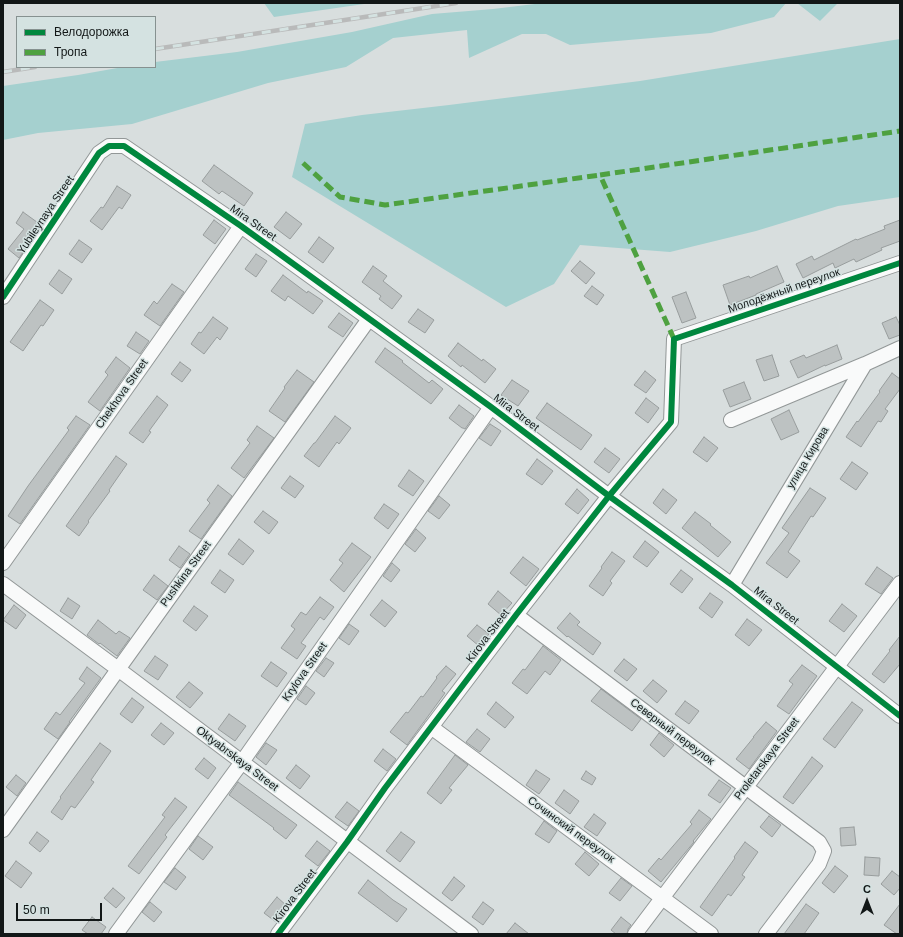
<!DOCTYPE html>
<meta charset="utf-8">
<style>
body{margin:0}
#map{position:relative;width:903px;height:937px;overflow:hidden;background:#d8dede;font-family:Arial,sans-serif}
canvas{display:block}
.frame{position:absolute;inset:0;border:4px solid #121717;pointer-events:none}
.legend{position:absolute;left:16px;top:16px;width:140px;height:52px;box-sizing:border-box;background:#d4e2e1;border:1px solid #869190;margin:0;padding:5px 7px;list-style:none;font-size:12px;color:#121717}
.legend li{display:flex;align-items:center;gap:8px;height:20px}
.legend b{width:20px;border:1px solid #869190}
.north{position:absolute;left:847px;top:881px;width:40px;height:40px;-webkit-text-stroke:3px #d4e2e1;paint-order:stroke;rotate:0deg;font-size:11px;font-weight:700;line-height:16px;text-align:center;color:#121717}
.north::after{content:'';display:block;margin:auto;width:14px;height:18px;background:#121717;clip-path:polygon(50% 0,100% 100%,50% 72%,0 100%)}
.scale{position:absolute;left:16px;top:903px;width:86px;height:18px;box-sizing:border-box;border:2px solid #121717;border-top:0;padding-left:5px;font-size:12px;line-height:14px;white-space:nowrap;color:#121717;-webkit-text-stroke:3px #d4e2e1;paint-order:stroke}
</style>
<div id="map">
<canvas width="903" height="937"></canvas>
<div class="frame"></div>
<ul class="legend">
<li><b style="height:5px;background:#00873e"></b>Велодорожка</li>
<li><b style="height:5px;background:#4ea140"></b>Тропа</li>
</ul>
<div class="north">С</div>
<div class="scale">50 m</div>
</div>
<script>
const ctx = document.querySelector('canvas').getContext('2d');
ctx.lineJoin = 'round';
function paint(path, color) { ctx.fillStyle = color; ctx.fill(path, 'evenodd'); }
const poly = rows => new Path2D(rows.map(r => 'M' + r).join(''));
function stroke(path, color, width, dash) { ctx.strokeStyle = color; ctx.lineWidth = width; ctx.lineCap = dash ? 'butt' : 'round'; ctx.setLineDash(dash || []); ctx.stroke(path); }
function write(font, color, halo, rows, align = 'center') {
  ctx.font = font + ' Arial,sans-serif'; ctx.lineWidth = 3; ctx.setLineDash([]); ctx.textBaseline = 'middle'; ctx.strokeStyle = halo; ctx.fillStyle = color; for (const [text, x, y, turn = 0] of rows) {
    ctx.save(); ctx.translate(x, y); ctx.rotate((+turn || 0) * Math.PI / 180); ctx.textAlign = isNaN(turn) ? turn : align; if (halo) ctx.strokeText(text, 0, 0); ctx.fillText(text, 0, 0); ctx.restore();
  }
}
paint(poly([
 [264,3,371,3,274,17],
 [543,3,786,3,774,17,711,33,570,45,546,34,522,34,469,58,467,30,393,38,346,67,268,83,132,124,38,133,3,140,3,86,78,75,123,67,155,67,155,62,237,52,352,32,432,14,493,9],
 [797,3,838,3,820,21],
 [900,39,900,197,838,206,756,231,670,252,580,245,554,284,506,307,292,177,305,124,362,115,449,105,640,81]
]), '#a5d0cf');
const building = poly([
 [214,165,253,193,244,206,222,191,219,194,202,181,214,165],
 [117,186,131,195,122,209,119,207,102,230,90,221,101,207,103,208,117,186],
 [23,212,41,225,19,258,8,249,24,229,16,223,23,212],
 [286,212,302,224,290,239,274,227,286,212],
 [214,220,226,229,215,244,203,235,214,220],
 [900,220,900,241,881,248,882,250,856,262,854,259,835,268,833,263,803,278,796,264,812,256,814,260,856,239,857,240,885,229,884,226,900,220],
 [319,237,334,248,323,263,308,252,319,237],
 [79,240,92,249,82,263,69,254,79,240],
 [256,254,267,261,256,277,245,269,256,254],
 [580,261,595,273,586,284,571,271,580,261],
 [373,266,387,276,383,281,402,296,392,309,379,299,381,296,362,282,373,266],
 [777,266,784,282,756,294,756,295,730,305,723,285,749,276,750,278,777,266],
 [59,270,72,279,62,294,49,284,59,270],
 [283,275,307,293,308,291,323,301,313,314,288,296,285,301,271,291,283,275],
 [172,284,184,292,160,326,144,315,154,301,157,304,172,284],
 [592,286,604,295,597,305,584,296,592,286],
 [686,292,696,318,682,323,672,297,686,292],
 [40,300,54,310,43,326,41,325,23,351,10,342,40,300],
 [418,309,434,320,425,333,408,322,418,309],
 [339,313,353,323,343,337,328,327,339,313],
 [213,317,228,328,220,340,217,337,204,354,191,344,199,332,201,333,213,317],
 [896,317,900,325,900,335,889,339,882,323,896,317],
 [136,332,149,341,140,354,127,346,136,332],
 [458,343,482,361,483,359,496,369,485,383,462,365,461,367,448,356,458,343],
 [837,345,842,359,825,366,825,365,798,378,790,361,804,355,806,358,837,345],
 [385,348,403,361,402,362,429,383,432,380,443,389,431,404,375,362,385,348],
 [772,355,779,376,764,381,756,360,772,355],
 [116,357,130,368,100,411,88,402,108,375,105,372,116,357],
 [180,362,191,370,182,382,171,374,180,362],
 [297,370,314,382,285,422,269,411,285,388,284,387,297,370],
 [645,371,656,380,646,393,634,385,645,371],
 [892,373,900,379,900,389,885,409,888,411,881,422,878,421,861,447,846,437,857,421,858,422,880,392,879,391,892,373],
 [512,380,529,391,518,406,501,395,512,380],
 [744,382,751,399,730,407,723,390,744,382],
 [157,396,168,405,149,431,151,432,143,443,129,433,157,396],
 [646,398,659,408,648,423,635,413,646,398],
 [547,403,592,435,581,450,536,418,547,403],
 [459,405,474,416,465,429,463,428,462,428,449,418,459,405],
 [789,410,799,432,781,440,771,419,789,410],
 [76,416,90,425,20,524,8,516,28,486,69,430,67,428,76,416],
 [335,416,351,428,339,444,337,442,319,467,304,456,314,443,315,443,335,416],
 [490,424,501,431,491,446,479,438,490,424],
 [257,426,274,438,244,478,231,468,250,443,247,440,257,426],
 [704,437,718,448,707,462,693,452,704,437],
 [605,448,620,459,609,473,594,462,605,448],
 [116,456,127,464,109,490,110,491,88,521,89,522,79,536,66,526,116,456],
 [537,459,553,471,542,485,526,474,537,459],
 [852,462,868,473,856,490,840,479,852,462],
 [409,470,424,481,413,496,398,486,409,470],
 [290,476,304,486,295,498,281,488,290,476],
 [218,485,232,496,201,539,189,531,210,503,207,500,218,485],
 [810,488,826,498,813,517,811,516,788,552,800,561,787,578,766,563,789,533,782,528,810,488],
 [577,489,589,500,578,514,565,504,577,489],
 [663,489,677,500,666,514,653,503,663,489],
 [439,496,450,505,439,519,428,511,439,496],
 [384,504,399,514,388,529,374,518,384,504],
 [263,511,278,522,269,534,254,522,263,511],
 [695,512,711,524,710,525,731,542,718,557,682,528,695,512],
 [416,529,426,538,415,552,405,544,416,529],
 [239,539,254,551,243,565,228,554,239,539],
 [645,541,659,552,647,567,633,557,645,541],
 [352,543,371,557,344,592,330,580,343,563,339,560,352,543],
 [179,546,190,554,180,568,169,560,179,546],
 [612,552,625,561,610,581,612,583,603,596,589,586,602,568,601,567,612,552],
 [523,557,539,569,526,586,510,573,523,557],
 [392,563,400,570,391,582,383,576,392,563],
 [877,567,893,578,881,594,865,584,877,567],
 [220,570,234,580,225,593,211,583,220,570],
 [681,570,693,579,682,593,670,584,681,570],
 [154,575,168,586,157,600,143,590,154,575],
 [498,591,512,603,501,615,488,604,498,591],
 [710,593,723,602,712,618,699,608,710,593],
 [320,597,334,607,324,620,320,617,301,643,306,646,297,659,281,648,295,629,291,626,301,612,306,615,320,597],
 [68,598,80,606,72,619,60,611,68,598],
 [382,600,397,612,385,627,370,615,382,600],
 [842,604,857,616,844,632,829,621,842,604],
 [14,605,26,615,16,629,3,620,14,605],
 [194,606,208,616,196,631,183,621,194,606],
 [570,613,580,622,577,625,601,643,593,655,568,636,567,637,557,628,570,613],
 [747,619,762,630,749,646,735,635,747,619],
 [98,620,116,634,119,631,130,638,117,656,100,643,99,644,87,635,98,620],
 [349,624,359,631,349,645,339,638,349,624],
 [477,625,489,634,479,646,467,636,477,625],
 [900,636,900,664,884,683,872,674,890,651,889,650,900,636],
 [543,646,561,660,550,675,545,671,527,694,512,683,523,669,525,670,543,646],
 [155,656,168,665,158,680,144,671,155,656],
 [326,658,334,663,324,677,316,671,326,658],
 [624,659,637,669,627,681,614,671,624,659],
 [271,662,287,673,277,687,261,676,271,662],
 [802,665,817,676,789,714,777,706,793,684,789,681,802,665],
 [446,666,456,674,442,691,445,693,407,745,390,732,406,712,408,713,421,696,423,697,437,678,436,677,446,666],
 [87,667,101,678,69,722,70,722,58,739,44,729,56,712,60,715,85,683,79,679,87,667],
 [653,680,667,691,657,703,643,691,653,680],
 [189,682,203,693,190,708,176,697,189,682],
 [306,686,315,693,306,705,297,699,306,686],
 [601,689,641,719,632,731,591,701,601,689],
 [132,698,144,707,132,723,120,714,132,698],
 [685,701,699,711,689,724,675,714,685,701],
 [496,702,514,717,505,728,487,714,496,702],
 [852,702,863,710,835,748,823,739,852,702],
 [229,714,246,726,235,741,218,729,229,714],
 [766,722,777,731,749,769,736,759,754,737,753,737,766,722],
 [161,723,174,733,164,745,151,735,161,723],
 [477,729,490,739,480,752,466,742,477,729],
 [659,733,674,745,664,757,650,745,659,733],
 [100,743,111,751,91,780,94,782,81,800,75,808,71,806,62,820,51,812,61,798,60,797,100,743],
 [266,743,277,750,266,765,256,757,266,743],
 [383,749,396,759,387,771,374,761,383,749],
 [455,755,468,765,449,788,452,790,441,804,427,793,455,755],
 [812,757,823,766,793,804,783,797,812,757],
 [204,758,216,768,208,779,195,769,204,758],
 [296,765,310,776,300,789,286,778,296,765],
 [536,770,550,779,539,794,526,785,536,770],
 [586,771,596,778,592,785,581,779,586,771],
 [16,775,26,783,17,796,6,787,16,775],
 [719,780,731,788,720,803,708,795,719,780],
 [238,782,297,825,286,839,273,829,274,828,229,795,238,782],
 [564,790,579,801,570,814,555,803,564,790],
 [175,798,187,807,165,835,167,837,139,874,128,866,165,817,162,815,175,798],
 [347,802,359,811,348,826,335,817,347,802],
 [699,810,711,819,693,841,694,842,661,882,648,871,659,858,661,860,692,824,690,822,699,810],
 [594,814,606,823,597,836,584,827,594,814],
 [769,816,781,825,772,837,760,827,769,816],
 [544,821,557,831,549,843,535,834,544,821],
 [854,827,856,845,841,846,840,828,854,827],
 [37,832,49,841,40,852,29,843,37,832],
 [401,832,415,842,400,862,386,851,401,832],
 [198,836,213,847,203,860,189,849,198,836],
 [317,841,330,851,318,866,305,856,317,841],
 [745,842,758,852,742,875,745,877,731,896,728,894,712,916,700,907,735,858,734,857,745,842],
 [585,852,599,864,589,876,575,864,585,852],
 [865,857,880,858,879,876,864,875,865,857],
 [16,861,32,873,21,888,5,876,16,861],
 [835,866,848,876,834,893,822,883,835,866],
 [175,868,186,877,176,890,164,882,175,868],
 [892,871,900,877,900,888,894,895,881,884,892,871],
 [454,877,465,886,452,901,442,893,454,877],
 [621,878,632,886,620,901,609,893,621,878],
 [368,880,393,900,407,909,397,922,358,893,368,880],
 [113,888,125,898,116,908,104,898,113,888],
 [277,897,288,907,276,922,264,913,277,897],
 [150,902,162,912,154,922,142,912,150,902],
 [483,902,494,910,483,925,472,917,483,902],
 [806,904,819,913,804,934,784,934,806,904],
 [900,904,900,934,897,934,884,925,900,904],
 [92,917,106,927,101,934,88,934,82,930,92,917],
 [621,917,631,925,628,929,627,934,616,934,611,930,621,917],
 [515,923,529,934,506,934,515,923]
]);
paint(building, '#bdc2c2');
stroke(building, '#989d9d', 1);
const minor = poly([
 [3,297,99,153,109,146,124,146,241,226,491,407,609,496,732,585,900,716],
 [731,420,865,364],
 [3,563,241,226],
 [3,584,118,669,471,934],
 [732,585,865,364,900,348],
 [516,615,819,842,824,851,819,864,766,934],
 [431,727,711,934],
 [3,830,369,319],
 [116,934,242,762,491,407],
 [278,934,347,842,385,788,516,615,609,496,671,422,674,339,900,263],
 [635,934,900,583]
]);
stroke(minor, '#929797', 16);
stroke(minor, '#f9fafa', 14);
const rail = poly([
 [155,49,456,3],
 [3,72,35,67]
]);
stroke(rail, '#b9baba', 4.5);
stroke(rail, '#d4e2e1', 3, [9]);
stroke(poly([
 [303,163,340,197,385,205,600,175],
 [674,339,600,175,900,131]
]), '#4ea140', 5, [10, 5]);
stroke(poly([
 [3,297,99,153,109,146,124,146,241,226,491,407,609,496,732,585,900,716],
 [278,934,347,842,385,788,516,615,609,496,671,422,674,339,900,263]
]), '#00873e', 6);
write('11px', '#121717', '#d4e2e1', [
 ["Yubileynaya Street",46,215,-56],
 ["Mira Street",253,223,35],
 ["Молодёжный переулок",784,291,-19],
 ["Chekhova Street",122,394,-55],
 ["Mira Street",516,413,37],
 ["улица Кирова",808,458,-59],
 ["Pushkina Street",186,574,-54],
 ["Mira Street",776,606,38],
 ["Kirova Street",488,636,-53],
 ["Krylova Street",305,672,-55],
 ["Северный переулок",672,732,37],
 ["Oktyabrskaya Street",237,759,37],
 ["Proletarskaya Street",767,759,-53],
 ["Сочинский переулок",571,830,36],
 ["Kirova Street",295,896,-53]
]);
</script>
